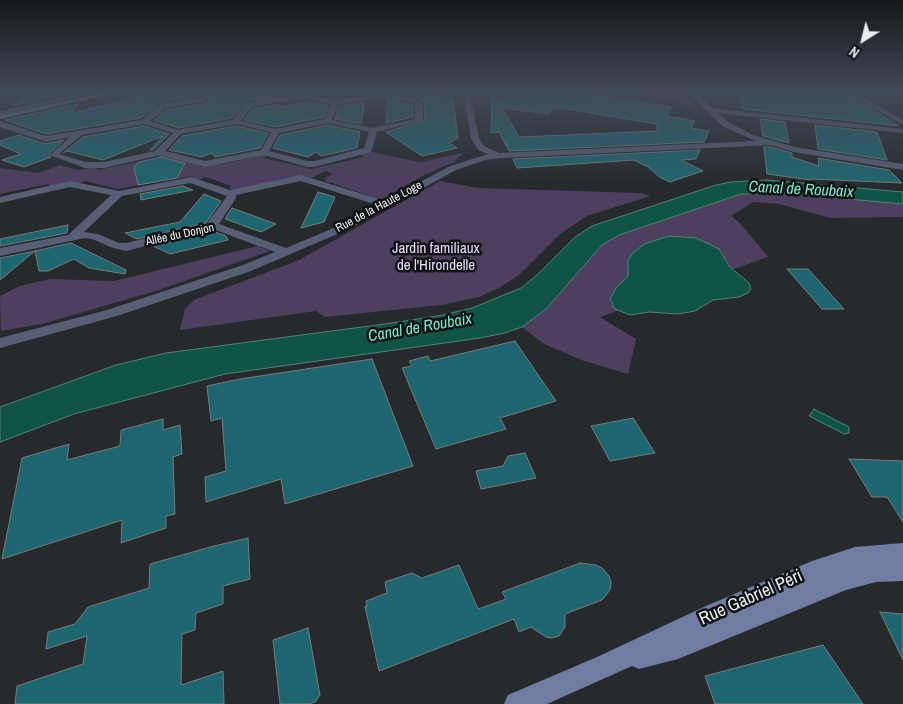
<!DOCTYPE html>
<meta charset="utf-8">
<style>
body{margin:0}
#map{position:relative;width:903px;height:704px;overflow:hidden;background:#262a2d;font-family:"Archivo Narrow",sans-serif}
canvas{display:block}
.north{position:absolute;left:838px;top:15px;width:50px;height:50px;-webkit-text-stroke:4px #101213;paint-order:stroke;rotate:216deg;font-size:14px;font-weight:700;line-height:20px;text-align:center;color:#eaedef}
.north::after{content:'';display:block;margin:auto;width:18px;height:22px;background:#eaedef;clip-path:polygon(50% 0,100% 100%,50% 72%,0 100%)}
</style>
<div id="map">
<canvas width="903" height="704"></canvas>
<div class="north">N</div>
</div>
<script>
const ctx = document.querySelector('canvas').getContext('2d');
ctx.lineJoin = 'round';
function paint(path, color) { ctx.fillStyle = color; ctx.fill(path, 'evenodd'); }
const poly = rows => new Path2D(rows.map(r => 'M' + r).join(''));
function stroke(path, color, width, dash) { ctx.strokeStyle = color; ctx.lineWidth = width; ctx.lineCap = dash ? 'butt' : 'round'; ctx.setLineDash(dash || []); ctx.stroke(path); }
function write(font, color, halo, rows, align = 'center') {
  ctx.font = font + ' "Archivo Narrow",sans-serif'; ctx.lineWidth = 5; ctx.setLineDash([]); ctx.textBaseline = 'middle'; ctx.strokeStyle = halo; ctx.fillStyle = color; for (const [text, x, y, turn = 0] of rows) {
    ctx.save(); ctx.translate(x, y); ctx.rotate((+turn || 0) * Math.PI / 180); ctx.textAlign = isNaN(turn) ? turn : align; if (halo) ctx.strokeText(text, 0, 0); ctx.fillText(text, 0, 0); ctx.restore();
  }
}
paint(poly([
 [629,91,681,92,699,109,662,97],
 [372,152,419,162,463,153,454,162,424,175,381,200,332,183,323,182,327,180,323,179,333,174,326,171,311,178,303,176,237,189,229,189,231,186,206,177,198,180,192,179,193,176,117,189,85,181,79,184,50,187,48,184,0,194,0,168,38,173,60,165,78,170,96,167,98,170,156,158,159,157,158,155,163,154,216,163,218,165,255,157,254,155,260,154,267,155,263,158,311,169,364,157,361,154],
 [440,181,478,188,641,193,650,196,587,216,560,234,519,275,499,288,479,297,441,305,325,317,316,311,180,330,185,309,194,300,299,260],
 [758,193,819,195,903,204,903,217,830,218,779,204,753,202,731,216,740,223,768,257,600,317,636,339,628,374,584,361,544,344,522,327,546,309,602,245,619,235,741,194],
 [225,233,262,246,260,247,270,251,159,290,104,306,42,324,1,331,0,296,20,286,50,279,114,281,258,246]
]), '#4d3f5e');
const water = poly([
 [767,180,903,192,903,204,782,193,741,194,619,235,602,245,546,309,522,327,505,333,480,338,225,374,74,414,0,442,0,407,116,365,166,353,392,323,443,315,472,308,521,288,537,275,575,237,592,226,716,185,731,182,767,180],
 [669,236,696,238,719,249,729,266,749,283,751,289,748,293,739,297,713,300,695,311,678,314,649,312,630,315,615,309,610,299,616,288,628,276,628,260,632,254,644,244,669,236],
 [814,409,849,427,849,433,844,434,809,416,814,409]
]);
paint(water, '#0f5445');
stroke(water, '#518278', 1);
const building = poly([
 [33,90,83,90,13,106,33,90],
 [165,90,209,90,203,95,160,102,141,118,46,134,5,120,77,104,73,113,165,90],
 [221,90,260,90,277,96,247,101,232,118,178,128,154,120,166,110,209,103,221,90],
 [389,90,401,90,453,99,458,138,449,143,457,148,422,156,386,132,425,120,424,102,414,96,389,92,389,90],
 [492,90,499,102,514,90,557,90,672,107,666,116,695,121,691,128,709,131,704,142,509,151,499,132,491,133,492,90],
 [555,107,657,124,657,131,519,137,502,108,549,114,555,107],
 [740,90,840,90,899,126,742,109,740,90],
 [388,100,410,104,413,106,413,117,386,123,388,100],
 [308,102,328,105,324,117,276,127,244,120,253,109,279,104,280,107,308,102],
 [365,102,361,124,335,119,339,107,365,102],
 [760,119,785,122,789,143,763,136,760,119],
 [328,125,360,132,357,148,321,156,316,152,308,157,273,148,280,135,328,125],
 [815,125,877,132,887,160,818,149,815,125],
 [144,126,169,134,154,149,150,150,163,136,103,160,67,151,63,153,83,137,144,126],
 [236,126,268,133,260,148,215,157,212,153,202,157,169,150,182,136,236,126],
 [19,135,45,144,64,140,49,154,51,157,24,167,2,160,21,154,0,145,0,141,19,135],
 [764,147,771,147,792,153,792,157,819,166,818,158,889,170,902,183,811,179,811,180,767,174,764,147],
 [700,150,696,159,681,160,703,171,670,182,661,178,648,167,634,160,517,168,513,159,700,150],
 [161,157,185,163,177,178,138,185,134,167,139,162,161,157],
 [183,186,193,190,141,200,140,194,183,186],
 [318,192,335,197,324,222,301,228,318,192],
 [204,194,221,201,206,223,137,239,125,233,180,222,204,194],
 [232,208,276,224,261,232,225,219,232,208],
 [68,225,67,233,0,246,0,239,68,225],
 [213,231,226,236,228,240,170,254,153,246,213,231],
 [71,243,126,270,125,274,89,268,74,259,48,271,39,271,35,251,71,243],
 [35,251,0,280,0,258,35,251],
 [787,269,808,269,844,309,822,309,787,269],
 [515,341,556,401,500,418,506,429,436,449,402,368,412,366,409,361,428,356,430,361,515,341],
 [372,359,413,466,285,504,281,479,206,502,205,477,226,471,222,418,211,421,207,386,240,379,372,359],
 [633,418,655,453,610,461,591,426,633,418],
 [163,419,163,430,180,425,182,454,173,457,175,514,166,516,166,528,121,543,122,520,2,559,22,458,69,444,67,460,120,446,121,430,163,419],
 [525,453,536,478,481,489,476,471,503,466,508,456,525,453],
 [849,459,903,461,903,522,887,497,872,497,849,459],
 [248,538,250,579,223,586,223,604,196,613,195,630,182,634,181,685,223,671,224,704,15,704,17,686,83,664,87,636,46,649,48,632,75,624,88,607,149,588,150,564,214,546,248,538],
 [580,563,596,565,602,568,609,576,611,582,610,590,602,600,565,614,565,627,559,636,551,638,546,637,531,627,519,632,514,619,379,671,365,606,367,606,366,601,387,593,385,582,412,573,422,578,459,565,478,609,506,599,502,592,580,563],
 [880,612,903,614,903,660,880,612],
 [308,628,320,695,315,702,309,704,280,704,273,640,308,628],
 [823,645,863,704,715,704,705,676,823,645]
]);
paint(building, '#1f6770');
stroke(building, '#767c7d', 1);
paint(poly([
 [95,90,108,90,0,115,0,111,95,90],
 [212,90,219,90,209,101,165,108,150,121,178,130,233,120,247,103,286,96,262,90,277,90,335,101,381,93,413,98,423,104,423,120,377,132,371,152,315,167,307,167,264,155,205,167,161,155,104,168,85,168,50,155,70,137,46,142,0,127,0,121,46,136,142,120,160,104,204,97,212,90],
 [381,97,411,102,415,105,415,119,373,128,332,120,338,105,381,97],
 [297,98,331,104,325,119,276,129,241,121,252,107,297,98],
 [328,123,369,132,364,148,315,161,307,161,269,151,279,133,328,123],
 [144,124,173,133,155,151,104,162,86,162,59,154,82,135,144,124],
 [236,124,271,132,261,150,205,161,165,151,181,134,236,124],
 [463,90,469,90,479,138,484,146,499,153,756,141,722,126,686,90,693,90,712,108,903,129,903,133,718,113,728,122,753,135,795,147,903,164,903,170,794,152,771,145,502,158,485,160,456,170,349,229,251,271,117,316,0,348,0,338,107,310,243,265,275,252,213,229,126,251,113,248,92,239,85,238,0,256,0,248,68,235,111,195,70,187,0,203,0,197,70,181,119,191,191,177,230,190,301,175,385,201,450,166,488,154,478,150,471,138,463,90],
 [301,181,377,205,341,225,286,248,219,224,236,198,236,195,301,181],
 [190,183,227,196,208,222,208,224,126,243,119,243,98,234,84,232,122,196,190,183],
 [842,90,850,90,903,120,903,125,842,90]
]), '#575e76');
paint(poly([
 [115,90,128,90,0,119,0,115,115,90],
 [903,543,903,581,876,582,846,590,678,659,639,669,632,666,547,704,504,704,508,695,597,657,706,606,812,561,855,547,903,543]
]), '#717ca2');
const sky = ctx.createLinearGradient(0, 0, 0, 189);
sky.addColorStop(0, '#151719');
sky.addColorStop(0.48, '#414a57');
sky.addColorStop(1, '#414a5700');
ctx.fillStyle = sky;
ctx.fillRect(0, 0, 903, 189);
write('12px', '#eaedef', '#101213', [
 ["Rue de la Haute Loge",379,207,-28],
 ["Allée du Donjon",180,235,-12]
]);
write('15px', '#e9dbfc', '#101213', [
 ["Jardin familiaux",436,249],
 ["de l'Hirondelle",436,266]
]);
write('italic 16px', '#74eccd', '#101213', [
 ["Canal de Roubaix",801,190,3],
 ["Canal de Roubaix",420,328,-10]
]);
write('18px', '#eaedef', '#101213', [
 ["Rue Gabriel Péri",751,598,-24]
]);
</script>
